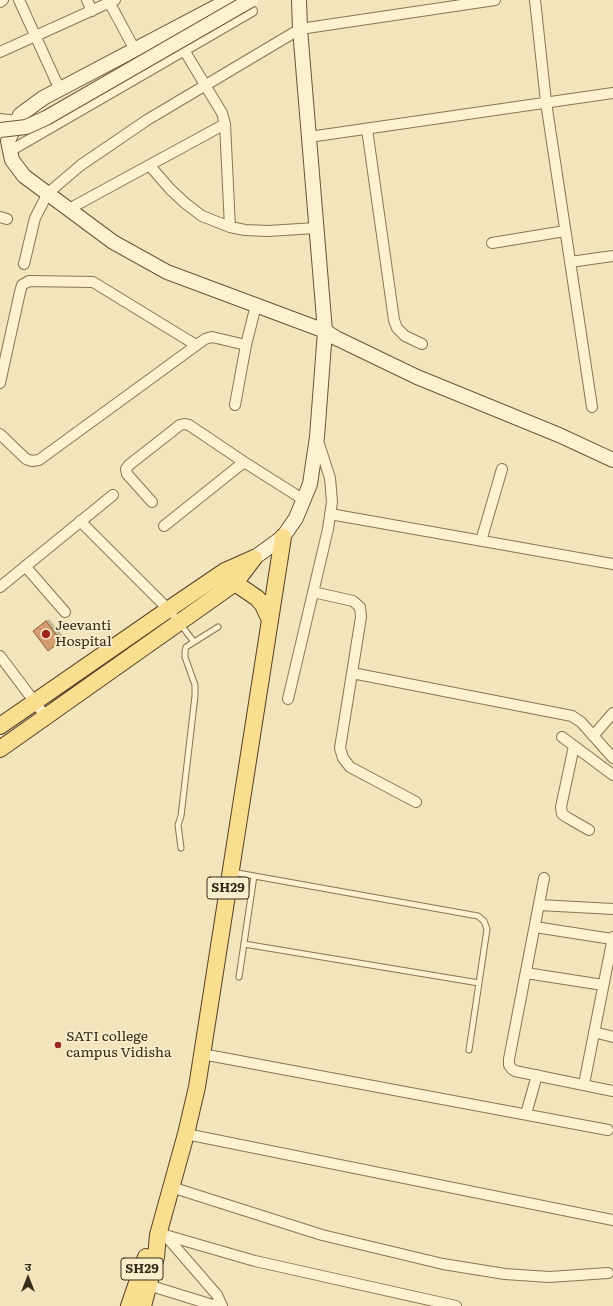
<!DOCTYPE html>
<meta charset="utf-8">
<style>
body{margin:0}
#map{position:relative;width:613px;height:1306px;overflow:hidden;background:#f2e5bc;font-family:Literata,"Noto Sans Devanagari",serif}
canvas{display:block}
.north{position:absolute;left:8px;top:1258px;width:40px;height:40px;-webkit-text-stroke:3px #f8eecc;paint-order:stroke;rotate:0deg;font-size:11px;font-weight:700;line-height:16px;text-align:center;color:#382b1a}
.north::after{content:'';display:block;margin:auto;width:14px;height:18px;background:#382b1a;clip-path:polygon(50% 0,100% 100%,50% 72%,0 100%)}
</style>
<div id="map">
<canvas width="613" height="1306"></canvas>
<div class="north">उ</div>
</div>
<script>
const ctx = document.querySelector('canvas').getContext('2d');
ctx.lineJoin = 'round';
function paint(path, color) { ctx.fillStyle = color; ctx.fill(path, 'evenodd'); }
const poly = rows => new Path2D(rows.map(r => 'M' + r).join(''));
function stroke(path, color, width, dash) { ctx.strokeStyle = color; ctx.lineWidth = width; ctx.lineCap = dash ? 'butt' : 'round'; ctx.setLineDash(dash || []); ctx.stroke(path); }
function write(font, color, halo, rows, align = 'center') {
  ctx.font = font + ' Literata,serif'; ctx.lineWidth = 3.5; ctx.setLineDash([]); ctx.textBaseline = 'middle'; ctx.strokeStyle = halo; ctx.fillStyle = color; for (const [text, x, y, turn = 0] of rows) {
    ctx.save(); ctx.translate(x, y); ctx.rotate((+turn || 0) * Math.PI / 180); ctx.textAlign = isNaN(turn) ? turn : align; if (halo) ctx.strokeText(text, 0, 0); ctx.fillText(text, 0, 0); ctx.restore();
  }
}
paint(poly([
 [49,619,64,637,60,641,34,631]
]), '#0003');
const building = poly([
 [46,621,61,641,48,651,33,631,46,621]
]);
paint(building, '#d39e6f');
stroke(building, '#8c5e38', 1);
const lane = poly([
 [181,625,194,642],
 [181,848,178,825,181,816,195,696,195,685,185,657,185,651,186,647,218,627],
 [232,872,478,916,484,921,487,929,469,1050],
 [244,944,479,983],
 [239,977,254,876]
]);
const street = poly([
 [19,0,60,90],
 [87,0,92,11],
 [108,0,135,50],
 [535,0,546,102,592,407],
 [0,2,3,0],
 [184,50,222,113,225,124,230,227],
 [0,52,115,0],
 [0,119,17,121],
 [367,129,394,320,397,328,405,336,422,344],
 [309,137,613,93],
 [10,151,252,11],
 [150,166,170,189,185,203,202,216,230,227,245,230,268,231,316,228],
 [69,209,225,124],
 [0,217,7,219],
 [492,243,565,231],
 [570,262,613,256],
 [24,264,35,218,48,193,81,165,147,120,300,29,495,0],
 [0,383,20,292,22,285,29,281,93,282,196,345],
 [235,405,246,345,256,305],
 [0,434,26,459,32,461,39,460,205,339,212,337,246,345],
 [152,502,127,474,126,469,129,465,180,425,184,424,189,425,244,462,304,500],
 [330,514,613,564],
 [80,521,172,613],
 [164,526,244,462],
 [481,541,502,469],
 [25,566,65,612],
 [0,587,113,495],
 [313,592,353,601,360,607,361,617,340,748,343,758,350,767,416,802],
 [0,656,46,717],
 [352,673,572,716,581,722,613,758],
 [288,699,328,529,332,502,330,478,318,441],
 [593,736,613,713],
 [562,737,613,775],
 [574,746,561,807,562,814,568,818,589,830],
 [544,878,509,1059,509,1065,512,1069,515,1071,613,1091],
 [539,905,613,909],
 [535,927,612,939],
 [526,973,603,985],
 [594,1032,613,1037],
 [202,1054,608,1130],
 [584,1084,613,937],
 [526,1114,537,1075],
 [186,1134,613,1220],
 [171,1187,322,1235,443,1264,505,1274,549,1277,608,1273],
 [165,1235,255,1261,456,1306],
 [165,1235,217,1295,222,1306],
 [148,1285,216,1306]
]);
const secondary = poly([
 [229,0,43,98,20,115,8,141,12,160,24,176,113,242,167,272,325,331,336,338,417,377,559,435,613,460],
 [254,558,283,537,296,518,310,484,317,437,325,331,300,29,299,0]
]);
const primary = poly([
 [235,583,257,598,263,605,270,620],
 [0,726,169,609,225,571,252,559],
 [0,749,235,583,254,558],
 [129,1306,146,1257],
 [143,1306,156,1257,158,1235,186,1134,197,1087,283,537]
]);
stroke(lane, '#8b7454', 7);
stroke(street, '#8b7454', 12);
stroke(secondary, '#6c5538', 16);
stroke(primary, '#584129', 18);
stroke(lane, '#fcf1d0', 5);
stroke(street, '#fcf1d0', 10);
stroke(secondary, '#fcf1d0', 14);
stroke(primary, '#f9de90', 16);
const secondaryBridge = poly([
 [0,130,26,127,46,118,251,0]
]);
stroke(secondaryBridge, '#6c5538', 16, []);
stroke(secondaryBridge, '#fcf1d0', 14);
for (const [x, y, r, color] of [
 [46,634,5,"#9f251f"],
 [58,1045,4,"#9f251f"]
]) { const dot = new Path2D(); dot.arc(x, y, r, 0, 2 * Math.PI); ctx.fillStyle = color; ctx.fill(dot); stroke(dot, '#f8eecc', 1.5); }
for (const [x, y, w] of [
 [228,888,42],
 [142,1269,42]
]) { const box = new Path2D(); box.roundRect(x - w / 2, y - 11, w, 22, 3); ctx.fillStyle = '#f8eecc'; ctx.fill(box); stroke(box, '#382b1a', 1); }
write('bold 13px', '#382b1a', null, [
 ["SH29",228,888],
 ["SH29",142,1269]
]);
write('14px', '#382b1a', '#f8eecc', [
 ["Jeevanti",55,626],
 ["Hospital",55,642],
 ["SATI college",66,1037],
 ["campus Vidisha",66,1053]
], 'left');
</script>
